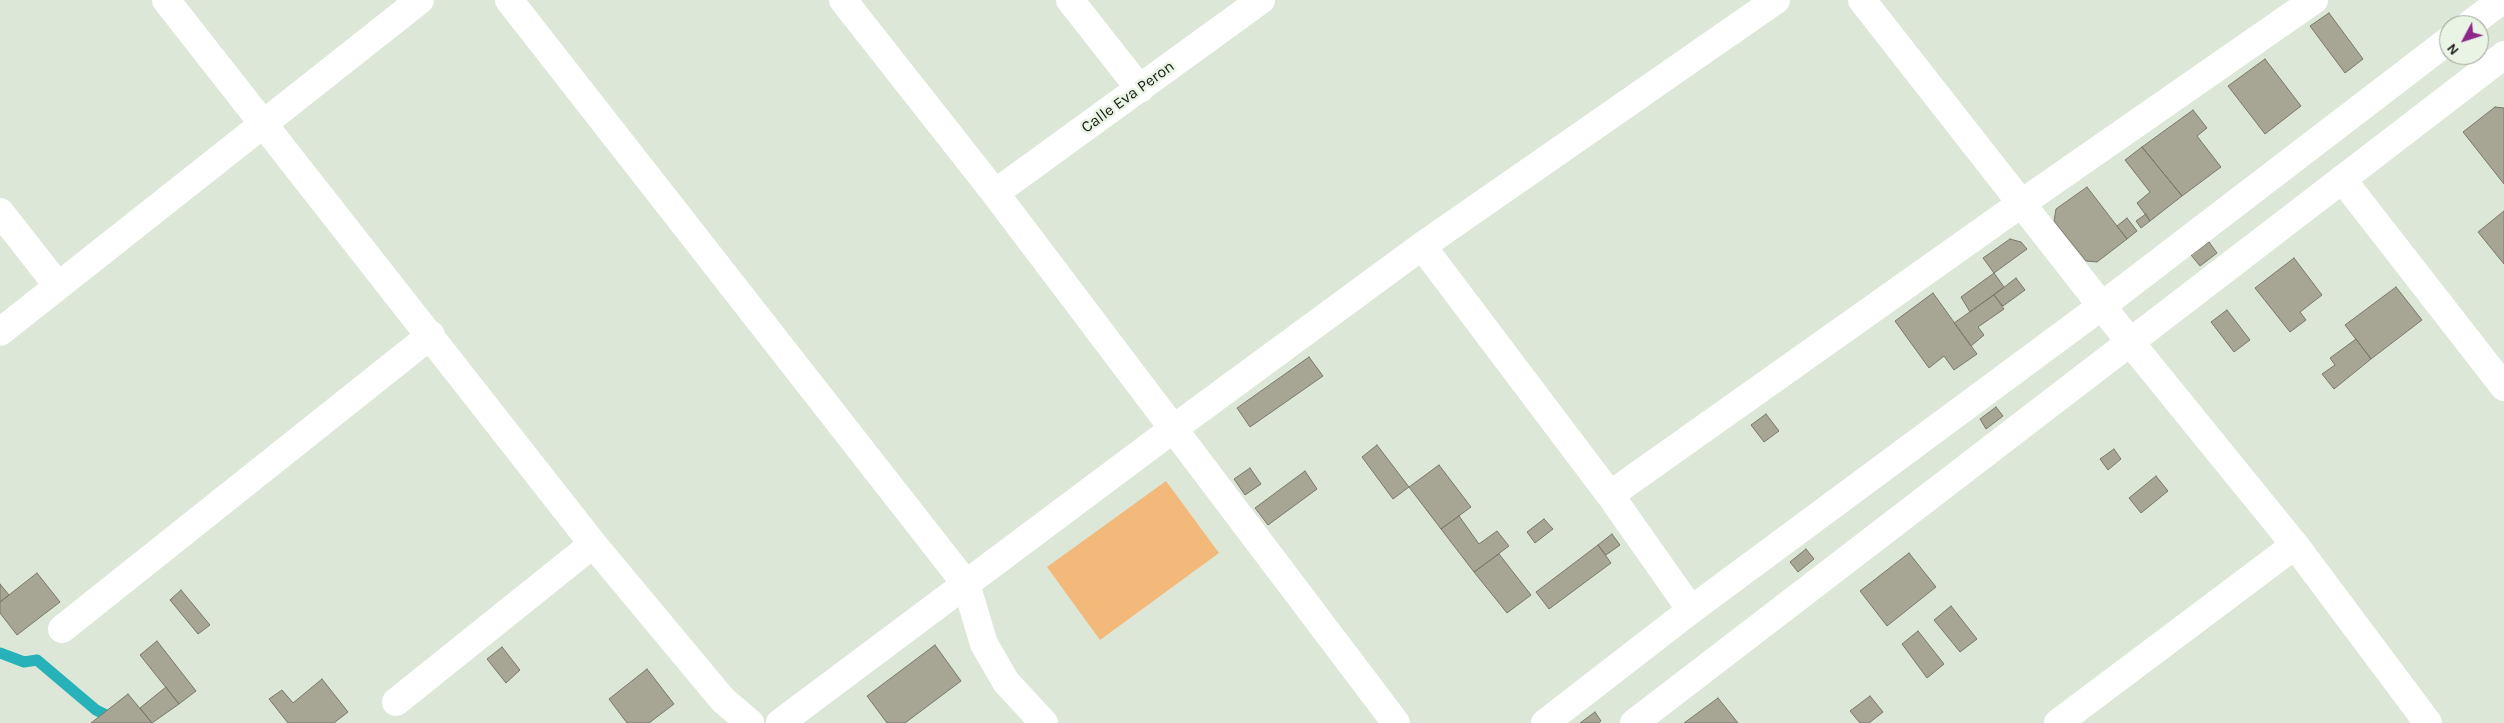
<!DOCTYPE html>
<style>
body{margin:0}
#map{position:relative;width:2504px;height:723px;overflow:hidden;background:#dde7d7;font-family:Karla,sans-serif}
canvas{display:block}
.north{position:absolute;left:2439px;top:15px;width:50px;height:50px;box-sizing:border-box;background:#eaf4e4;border:1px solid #969e92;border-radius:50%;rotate:230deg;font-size:14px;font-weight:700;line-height:20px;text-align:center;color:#191d17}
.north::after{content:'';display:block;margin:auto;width:18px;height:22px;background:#8e278c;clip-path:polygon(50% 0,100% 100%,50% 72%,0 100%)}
</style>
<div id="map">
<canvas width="2504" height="723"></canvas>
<div class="north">N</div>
</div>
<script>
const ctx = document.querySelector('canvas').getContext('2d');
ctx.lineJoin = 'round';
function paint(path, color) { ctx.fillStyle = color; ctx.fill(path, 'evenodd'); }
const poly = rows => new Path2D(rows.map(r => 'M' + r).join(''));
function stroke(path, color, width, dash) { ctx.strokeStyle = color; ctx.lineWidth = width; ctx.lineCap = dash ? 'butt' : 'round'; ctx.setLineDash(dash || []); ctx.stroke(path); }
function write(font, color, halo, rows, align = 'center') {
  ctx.font = font + ' Karla,sans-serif'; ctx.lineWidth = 5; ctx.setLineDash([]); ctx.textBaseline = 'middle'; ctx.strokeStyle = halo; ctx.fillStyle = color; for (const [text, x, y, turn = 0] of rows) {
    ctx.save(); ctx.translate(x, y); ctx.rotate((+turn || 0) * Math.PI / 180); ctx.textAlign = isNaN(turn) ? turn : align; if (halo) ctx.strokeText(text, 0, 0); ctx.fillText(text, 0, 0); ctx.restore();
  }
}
paint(poly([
 [1166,481,1219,553,1100,640,1047,567]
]), '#f3b97b');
stroke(poly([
 [0,653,24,662,37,660,96,710,122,723]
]), '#27b2ba', 11);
const building = poly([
 [2329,13,2363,59,2345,73,2310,26,2329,13],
 [2265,59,2301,106,2265,134,2228,86,2265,59],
 [2495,107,2504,108,2504,184,2463,132,2495,107],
 [2193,110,2207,128,2197,136,2221,167,2182,196,2142,147,2193,110],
 [2142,147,2182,196,2150,221,2137,203,2150,192,2125,160,2142,147],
 [2087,187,2127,239,2097,262,2086,261,2054,221,2056,209,2087,187],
 [2504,211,2504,264,2478,232,2504,211],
 [2146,214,2150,221,2141,228,2136,221,2146,214],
 [2127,218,2137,231,2127,239,2117,226,2127,218],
 [2010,239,2021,242,2027,249,1994,273,1983,258,2010,239],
 [2209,242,2217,253,2200,266,2191,255,2209,242],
 [2294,258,2322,295,2300,312,2306,320,2290,332,2255,288,2294,258],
 [1994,273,2004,287,1970,312,1961,297,1994,273],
 [2016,278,2025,290,2003,306,1994,295,2016,278],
 [2396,287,2422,320,2371,359,2345,325,2396,287],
 [1933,293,1977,354,1954,370,1944,356,1929,368,1895,321,1933,293],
 [1994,295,2004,309,1978,327,1984,335,1971,346,1954,323,1994,295],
 [2227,310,2250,340,2234,352,2211,322,2227,310],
 [2356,339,2371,359,2334,389,2322,374,2335,365,2330,358,2356,339],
 [1309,357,1323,376,1250,427,1237,408,1309,357],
 [1996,407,2003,416,1986,429,1980,419,1996,407],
 [1766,414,1779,431,1764,442,1751,425,1766,414],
 [1377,445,1409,487,1393,499,1362,457,1377,445],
 [2114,449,2121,459,2108,470,2100,459,2114,449],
 [1439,465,1471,507,1441,529,1409,487,1439,465],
 [1250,468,1261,484,1245,495,1234,479,1250,468],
 [1305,471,1317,489,1268,525,1255,508,1305,471],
 [2156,476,2168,491,2141,513,2129,498,2156,476],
 [1459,516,1479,544,1497,531,1509,546,1474,572,1441,529,1459,516],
 [1544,519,1553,529,1535,543,1527,532,1544,519],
 [1612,534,1620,545,1606,555,1598,545,1612,534],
 [1598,545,1611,563,1549,609,1536,592,1598,545],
 [1806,549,1814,559,1798,572,1790,562,1806,549],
 [1909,553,1936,587,1887,626,1860,591,1909,553],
 [1499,554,1531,595,1507,613,1474,572,1499,554],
 [37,573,60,602,17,635,0,613,0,602,37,573],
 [0,584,9,595,0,602,0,584],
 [181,590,210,625,198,634,170,600,181,590],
 [1951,606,1977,639,1960,652,1934,620,1951,606],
 [1918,631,1944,664,1927,678,1902,644,1918,631],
 [157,641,196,691,179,704,140,655,157,641],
 [935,645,961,681,905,723,887,723,867,696,935,645],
 [502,647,520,670,506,683,487,659,502,647],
 [647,669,674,704,649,723,627,723,609,699,647,669],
 [322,679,348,712,334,723,288,723,269,699,282,690,293,703,322,679],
 [166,687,179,704,152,723,140,708,166,687],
 [128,694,152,723,91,723,128,694],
 [1870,696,1883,712,1869,723,1860,723,1850,711,1870,696],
 [1718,698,1738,723,1684,723,1718,698],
 [1595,712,1601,721,1598,723,1580,723,1595,712]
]);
paint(building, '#a7a594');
stroke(building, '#7a7868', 1);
stroke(poly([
 [166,0,593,544,723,700,750,723],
 [509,0,966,584,984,644,1006,682,1044,723],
 [843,0,995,193,1396,723],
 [1070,0,1140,89],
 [1862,0,2130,342,2295,545,2428,723],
 [2469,25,2502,0],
 [2342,179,2504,387],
 [995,193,1261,0],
 [0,212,58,286],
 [1422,246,1610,495,1691,610],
 [0,332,420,0],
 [1610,495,2022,203,2314,0],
 [62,629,431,335],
 [396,702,593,544],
 [780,723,1173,429,1422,246,1776,0],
 [1545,723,1691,610,2103,305,2449,40],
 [1634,723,2504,55],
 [2058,723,2295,545]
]), '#fff', 28);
write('16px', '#191d17', '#eaf4e4', [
 ["Calle Eva Peron",1128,97,-36]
]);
</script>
